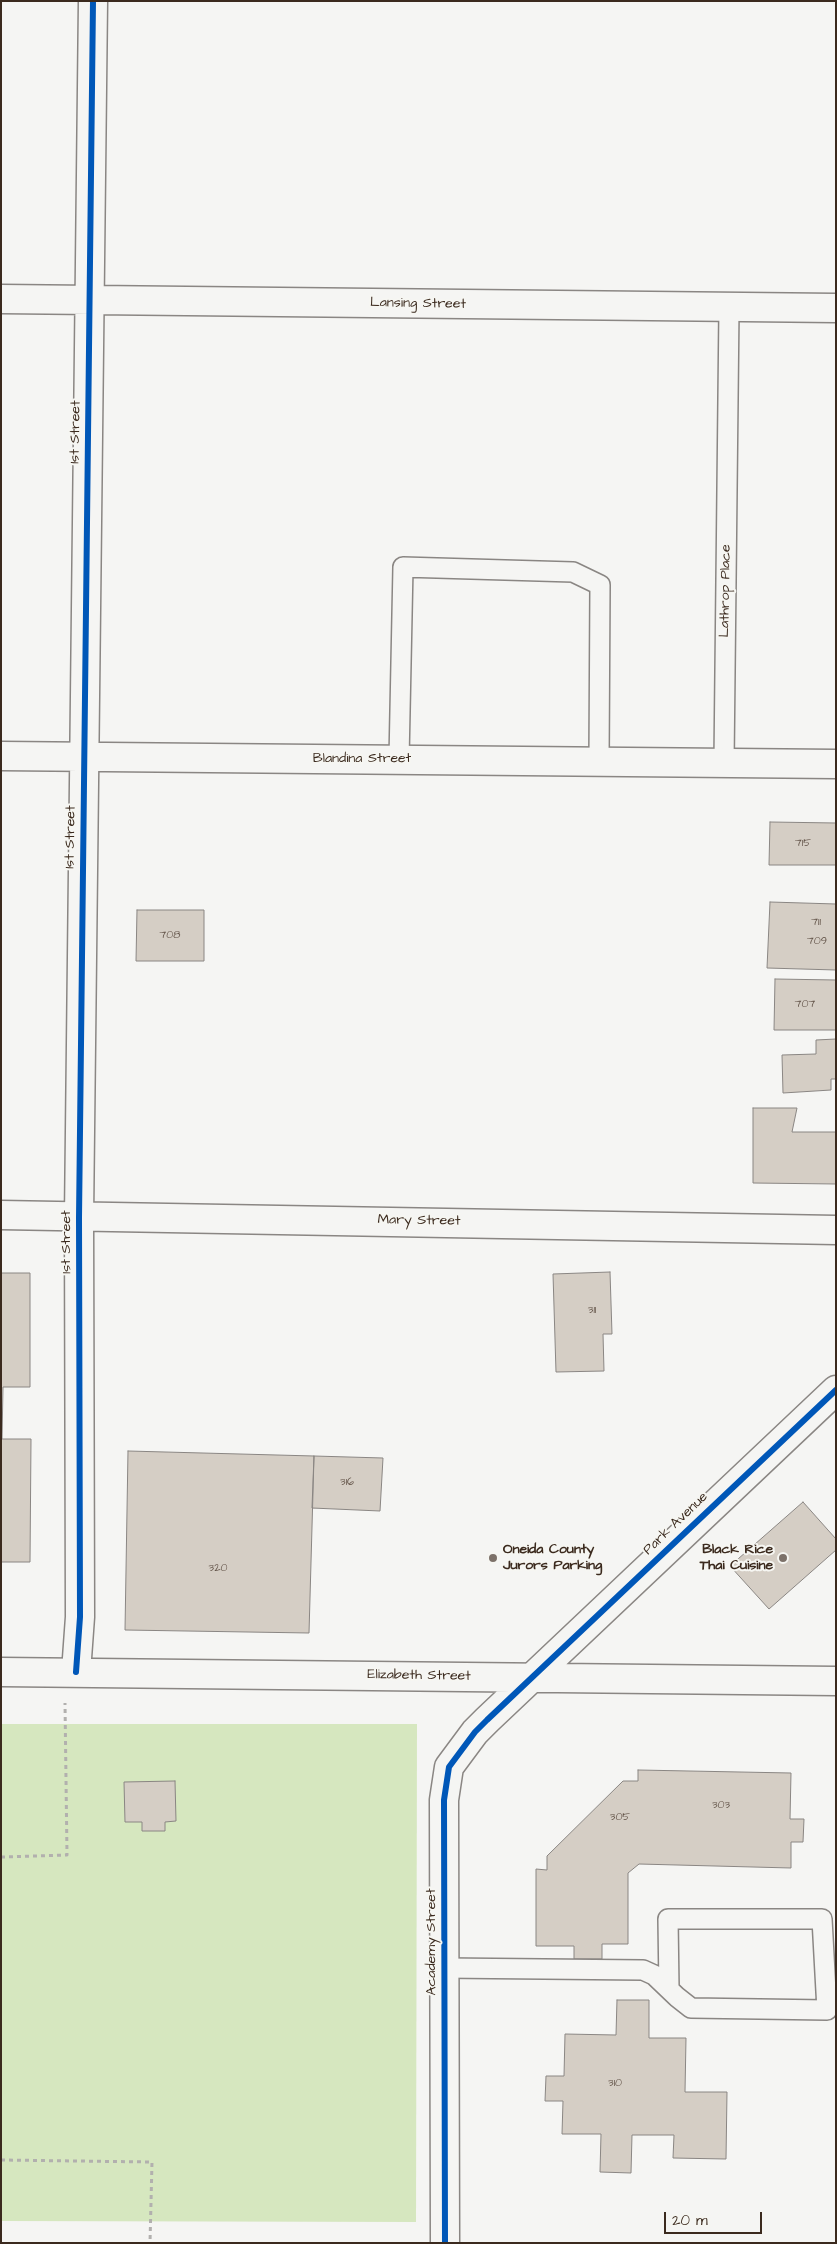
<!DOCTYPE html>
<style>
body{margin:0}
#map{position:relative;width:837px;height:2244px;overflow:hidden;background:#f5f5f3;font-family:"Architects Daughter",sans-serif}
canvas{display:block}
.frame{position:absolute;inset:0;border:2px solid #3b2a1e;pointer-events:none}
.scale{position:absolute;left:664px;top:2212px;width:98px;height:22px;box-sizing:border-box;border:2px solid #3b2a1e;border-top:0;padding-left:6px;font-size:15px;line-height:18px;white-space:nowrap;color:#3b2a1e;-webkit-text-stroke:4px #f6f6f2;paint-order:stroke}
</style>
<div id="map">
<canvas width="837" height="2244"></canvas>
<div class="frame"></div>
<div class="scale">20 m</div>
</div>
<script>
const ctx = document.querySelector('canvas').getContext('2d');
ctx.lineJoin = 'round';
function paint(path, color) { ctx.fillStyle = color; ctx.fill(path, 'evenodd'); }
const poly = rows => new Path2D(rows.map(r => 'M' + r).join(''));
function stroke(path, color, width, dash) { ctx.strokeStyle = color; ctx.lineWidth = width; ctx.lineCap = dash ? 'butt' : 'round'; ctx.setLineDash(dash || []); ctx.stroke(path); }
function write(font, color, halo, rows, align = 'center') {
  ctx.font = font + ' "Architects Daughter",sans-serif'; ctx.lineWidth = 4; ctx.setLineDash([]); ctx.textBaseline = 'middle'; ctx.strokeStyle = halo; ctx.fillStyle = color; for (const [text, x, y, turn = 0] of rows) {
    ctx.save(); ctx.translate(x, y); ctx.rotate((+turn || 0) * Math.PI / 180); ctx.textAlign = isNaN(turn) ? turn : align; if (halo) ctx.strokeText(text, 0, 0); ctx.fillText(text, 0, 0); ctx.restore();
  }
}
paint(poly([
 [1,1724,417,1724,416,2222,1,2221]
]), '#d6e7bf');
const building = poly([
 [770,822,836,823,836,865,769,865,770,822],
 [770,902,836,904,836,970,767,968,770,902],
 [137,910,204,910,204,961,136,961,137,910],
 [775,979,836,980,836,1030,774,1030,775,979],
 [836,1039,836,1079,831,1079,831,1090,783,1093,782,1055,816,1054,816,1040,836,1039],
 [753,1108,797,1108,792,1132,836,1132,836,1184,753,1183,753,1108],
 [610,1272,612,1334,603,1334,604,1371,556,1372,553,1274,610,1272],
 [1,1273,30,1273,30,1387,3,1387,2,1439,31,1439,30,1562,1,1562,1,1273],
 [128,1451,314,1456,309,1633,125,1630,128,1451],
 [314,1456,383,1458,380,1511,312,1508,314,1456],
 [803,1502,836,1539,836,1550,769,1609,730,1566,803,1502],
 [638,1770,791,1773,790,1819,804,1819,803,1842,791,1842,791,1868,639,1864,628,1873,628,1944,602,1944,602,1959,574,1959,574,1946,536,1946,536,1869,547,1870,547,1856,623,1781,638,1781,638,1770],
 [175,1781,176,1821,165,1822,165,1831,142,1831,142,1822,125,1822,124,1782,175,1781],
 [617,2000,649,2000,649,2038,686,2038,685,2092,727,2092,726,2159,673,2158,674,2135,632,2135,631,2173,600,2172,601,2134,562,2134,563,2101,545,2101,546,2076,564,2076,565,2034,616,2035,617,2000]
]);
paint(building, '#d5cec5');
stroke(building, '#8a8683', 1);
const service = poly([
 [399,759,403,567,573,572,600,585,599,761],
 [724,762,729,308],
 [444,1968,643,1970,654,1975,677,1997,691,2008,827,2010,822,1919,668,1919,669,1989]
]);
const minor = poly([
 [1,299,836,308],
 [1,756,836,764],
 [1,1215,836,1230],
 [1,1672,836,1681],
 [76,1672,80,1617,79,1217,93,1],
 [445,2243,444,1800,449,1767,475,1732,487,1720,836,1390]
]);
stroke(service, '#8a8683', 22);
stroke(minor, '#8a8683', 31);
stroke(poly([
 [1,1857,67,1855,65,1703],
 [1,2160,152,2162,150,2243]
]), '#b2b0ae', 3, [4, 4]);
stroke(service, '#f5f5f3', 19);
stroke(minor, '#f5f5f3', 28);
stroke(poly([
 [76,1672,80,1617,79,1217,93,1],
 [445,2243,444,1800,449,1767,475,1732,487,1720,836,1390]
]), '#0057b8', 6);
for (const [x, y, r, color] of [
 [493,1558,5,"#7c7169"],
 [783,1558,5,"#7c7169"]
]) { const dot = new Path2D(); dot.arc(x, y, r, 0, 2 * Math.PI); ctx.fillStyle = color; ctx.fill(dot); stroke(dot, '#f6f6f2', 2); }
write('11px', '#625348', null, [
 ["715",803,844],
 ["711",816,923],
 ["708",170,936],
 ["709",817,942],
 ["707",805,1005],
 ["311",592,1311],
 ["316",347,1483],
 ["320",218,1569],
 ["303",721,1806],
 ["305",620,1818],
 ["310",615,2084]
]);
write('14px', '#3b2a1e', '#f6f6f2', [
 ["Lansing Street",418,304,1],
 ["1st Street",76,432,-89],
 ["Lathrop Place",726,591,-89],
 ["Blandina Street",362,759],
 ["1st Street",71,837,-89],
 ["Mary Street",419,1221,1],
 ["1st Street",67,1242,-90],
 ["Park Avenue",676,1524,-44],
 ["Elizabeth Street",419,1676,1],
 ["Academy Street",432,1942,-90]
]);
write('bold 14px', '#3b2a1e', '#f6f6f2', [
 ["Oneida County",503,1550],
 ["Jurors Parking",503,1566],
 ["Black Rice",773,1550,"right"],
 ["Thai Cuisine",773,1566,"right"]
], 'left');
</script>
